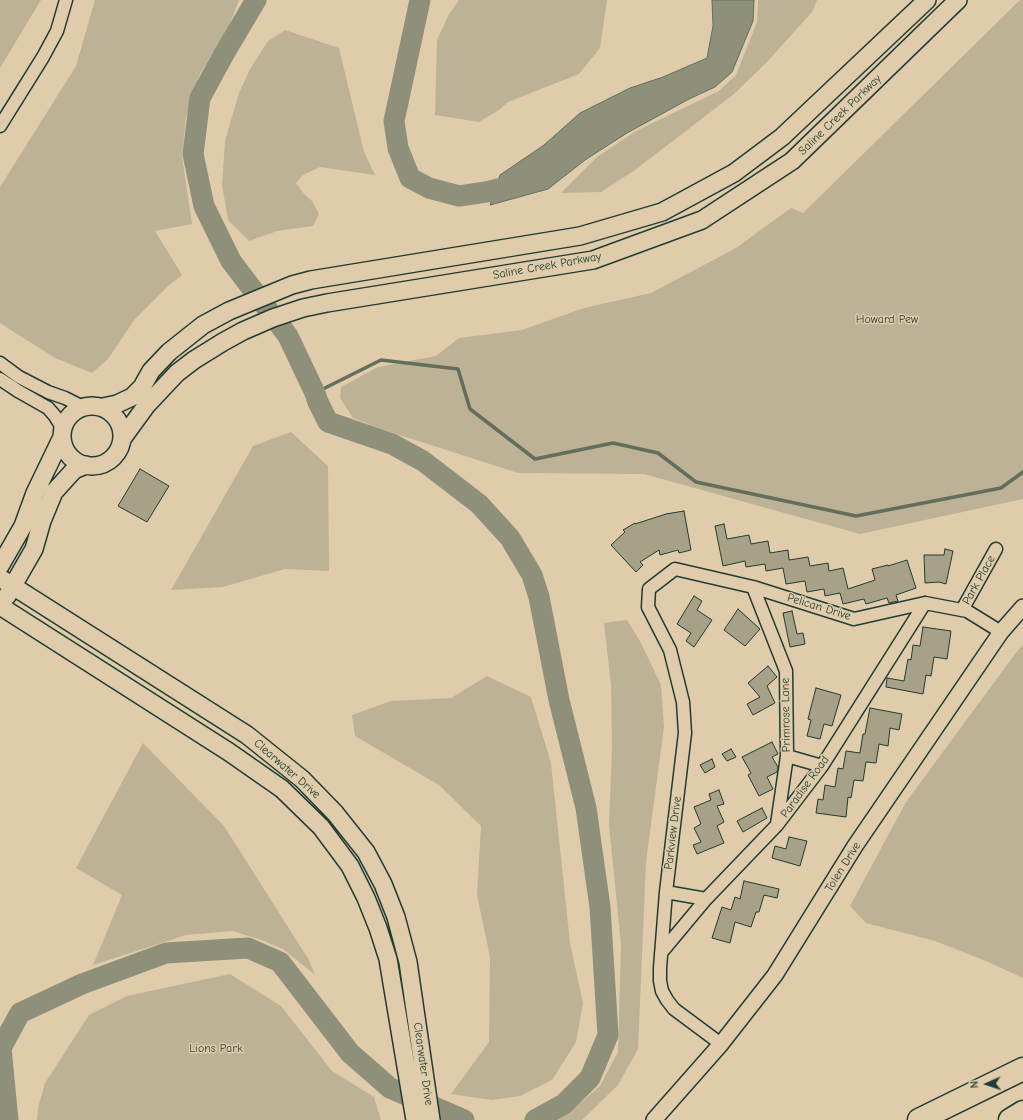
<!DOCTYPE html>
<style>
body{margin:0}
#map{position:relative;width:1023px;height:1120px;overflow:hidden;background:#e0ccab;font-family:"Comic Neue",sans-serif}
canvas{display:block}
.north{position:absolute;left:967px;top:1064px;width:40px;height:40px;-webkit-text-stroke:3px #e0ccab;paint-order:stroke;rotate:267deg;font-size:11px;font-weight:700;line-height:16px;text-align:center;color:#1f3d34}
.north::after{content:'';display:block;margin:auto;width:14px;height:18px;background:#1f3d34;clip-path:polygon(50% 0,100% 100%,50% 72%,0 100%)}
</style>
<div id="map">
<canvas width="1023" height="1120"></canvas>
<div class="north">N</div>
</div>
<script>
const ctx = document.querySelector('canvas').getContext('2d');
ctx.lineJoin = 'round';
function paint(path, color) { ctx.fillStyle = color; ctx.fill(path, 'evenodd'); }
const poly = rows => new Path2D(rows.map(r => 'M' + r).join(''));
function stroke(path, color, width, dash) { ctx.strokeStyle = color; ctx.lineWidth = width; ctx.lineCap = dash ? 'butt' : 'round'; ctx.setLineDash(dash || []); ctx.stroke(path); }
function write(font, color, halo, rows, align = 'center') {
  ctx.font = font + ' "Comic Neue",sans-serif'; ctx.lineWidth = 3; ctx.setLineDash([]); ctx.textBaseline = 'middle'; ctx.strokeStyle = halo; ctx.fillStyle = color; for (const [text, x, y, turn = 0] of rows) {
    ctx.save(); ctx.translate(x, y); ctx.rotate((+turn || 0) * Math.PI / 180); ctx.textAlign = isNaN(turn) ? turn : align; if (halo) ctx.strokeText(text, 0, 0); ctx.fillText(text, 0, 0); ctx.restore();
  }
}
paint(poly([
 [0,0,41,0,0,68],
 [95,0,239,0,229,26,200,74,186,117,182,156,192,224,155,231,182,275,168,286,135,319,108,359,92,373,55,358,0,323,0,187,76,66],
 [459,0,607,0,600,48,579,74,508,102,499,110,479,122,435,115,437,40,449,14],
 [758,0,817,0,812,12,767,62,734,94,635,170,601,192,561,193,597,157,636,131,719,91,736,75,757,22],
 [1020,0,1023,0,1023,499,860,534,644,474,518,473,381,429,353,418,340,398,341,387,378,367,436,356,459,338,522,330,584,308,651,293,736,248,791,208,803,213],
 [285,30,339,48,364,152,375,175,320,167,303,175,296,183,305,195,312,201,319,214,313,226,277,231,249,241,228,220,222,185,225,141,239,93,250,69,268,41],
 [291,432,328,466,329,571,285,569,223,587,171,590,253,446],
 [627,620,641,643,661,685,664,727,646,862,638,1049,618,1085,582,1120,554,1120,570,1112,600,1086,618,1052,621,945,609,825,612,748,611,685,604,623],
 [1023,645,1023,978,986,961,935,941,866,923,850,906,906,802,1018,650],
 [487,676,531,697,551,763,570,943,583,1003,576,1042,552,1080,520,1096,492,1100,451,1094,489,1042,490,957,477,895,481,826,439,785,355,736,352,715,391,701,451,698],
 [143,743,224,826,309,960,315,975,283,949,264,941,233,931,186,935,93,965,122,895,76,868],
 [230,974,281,1006,332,1071,374,1097,381,1120,37,1120,38,1108,45,1083,89,1015,127,996]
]), '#bdb296');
const water = poly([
 [712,0,754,0,753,21,732,72,715,87,689,99,627,133,585,160,548,189,490,205,500,175,544,145,580,113,630,88,663,77,707,58,713,26,712,0]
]);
paint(water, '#8e9079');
stroke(water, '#626f5d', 1);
stroke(poly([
 [315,393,381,360,458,369,470,409,535,459,613,443,658,453,696,482,856,516,1001,488,1023,472]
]), '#626f5d', 3.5);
stroke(poly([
 [256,0,224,54,200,98,193,154,204,206,231,261,288,336,315,393,318,402,328,422,392,444,423,461,479,504,510,538,532,575,539,597,559,700,586,808,600,907,608,1035,590,1078,564,1104,535,1120],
 [420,0,394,121,398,148,410,178,429,188,459,196,486,192,523,183],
 [8,1120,1,1048,20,1013,82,984,166,953,248,948,280,962,350,1053,390,1088,464,1120]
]), '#8e9079', 21);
const building = poly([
 [140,469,169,486,147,522,118,506,140,469],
 [684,511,691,550,679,553,678,550,660,555,659,550,640,562,643,565,636,572,611,545,625,532,623,530,635,523,635,524,666,514,684,511],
 [724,524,727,539,749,535,751,544,768,541,770,553,788,550,789,560,808,557,810,566,828,563,829,571,843,568,848,589,875,580,872,569,888,565,888,566,907,560,916,588,896,595,898,601,889,603,887,598,866,604,864,599,843,604,840,593,825,596,824,589,807,592,805,581,786,584,783,568,766,571,765,564,746,567,745,561,723,566,715,526,724,524],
 [945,549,953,551,946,584,939,582,925,583,924,555,944,555,945,549],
 [694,596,702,601,697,610,712,620,694,647,686,641,691,633,677,624,694,596],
 [738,609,760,629,745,646,724,630,738,609],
 [792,611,797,634,803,633,805,644,790,647,783,613,792,611],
 [923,627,951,631,947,659,934,657,931,676,926,675,923,694,886,687,887,678,904,681,908,659,911,660,913,645,920,646,923,627],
 [768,666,777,677,767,686,775,703,753,715,747,704,760,697,748,683,768,666],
 [816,688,841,695,832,726,824,724,820,739,807,736,811,720,808,719,816,688],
 [870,708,902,714,899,730,890,728,888,746,879,744,876,763,866,762,863,781,854,780,851,798,848,797,846,817,816,813,818,799,823,800,825,785,835,787,838,768,843,769,846,751,860,753,863,734,865,734,870,708],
 [772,742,778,754,772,757,778,767,777,772,767,777,773,789,759,796,748,775,751,773,742,757,772,742],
 [731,749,736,757,727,761,722,754,731,749],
 [712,759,715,767,705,773,700,765,712,759],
 [719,790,724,804,717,806,724,822,717,826,724,843,697,854,693,845,701,842,694,828,701,824,694,807,711,800,709,794,719,790],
 [762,808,767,818,743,832,737,821,762,808],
 [789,837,807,841,800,866,772,858,775,846,786,849,789,837],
 [744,881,779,889,777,898,764,895,759,912,756,912,751,927,735,922,730,943,712,938,722,907,731,910,735,897,740,899,744,881]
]);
paint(building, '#a7a188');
stroke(building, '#1f3d34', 1);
const minor = poly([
 [0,126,43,57,57,31,66,0],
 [0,363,19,377,48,392,65,398,83,407],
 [0,379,18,391,48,408,55,416,63,429],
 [753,587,786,671,787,756,777,824],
 [962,610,996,549],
 [787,756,822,766],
 [666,892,706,899],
 [661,953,706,899,777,825,822,766,925,603],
 [721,1044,674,1009,667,1000,662,991,660,981,660,968,666,892,685,733,683,702,670,650,648,607,649,589,675,569,753,587,854,619,925,603,967,611,1001,632]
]);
const tertiary = poly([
 [654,1120,721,1044,775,975,855,846,1001,632,1023,607]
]);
const secondary = poly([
 '62 436a30 30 0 1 1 60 0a30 30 0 1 1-60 0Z',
 [103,407,117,404,132,397,142,387,151,371,169,352,203,325,229,311,292,285,311,280,580,236,662,212,734,173,782,137,927,0],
 [122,439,146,406,177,373,194,360,223,342,243,331,273,318,303,308,327,303,593,260,702,220,792,161,958,0],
 [0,566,23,526,35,493,62,437],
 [0,578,247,735,302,779,335,813,366,852,383,884,396,917,408,962,431,1120],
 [7,596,34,549,42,521,54,492,74,470,86,465],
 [0,606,229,752,282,789,321,827,350,866,366,898,378,928,388,959,415,1120]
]);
const motorway = poly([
 [919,1120,1023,1069],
 [1010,1120,1023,1112]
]);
stroke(minor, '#1f3d34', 15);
stroke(tertiary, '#1f3d34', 18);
stroke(secondary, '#1f3d34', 20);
stroke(motorway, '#1f3d34', 25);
stroke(minor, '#e0ccab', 12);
stroke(tertiary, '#e0ccab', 15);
stroke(secondary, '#e0ccab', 17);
stroke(motorway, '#e0ccab', 22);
write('12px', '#1f3d34', '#e0ccab', [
 ["Saline Creek Parkway",840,115,-44],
 ["Saline Creek Parkway",547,266,-10],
 ["Park Place",979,580,-61],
 ["Pelican Drive",819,607,17],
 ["Primrose Lane",786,715,-91],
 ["Clearwater Drive",287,769,41],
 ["Paradise Road",805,787,-54],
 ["Parkview Drive",673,833,-83],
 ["Tolen Drive",843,867,-58],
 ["Clearwater Drive",423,1064,82]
]);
write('12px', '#274339', '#e0ccab', [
 ["Howard Pew",887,320],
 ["Lions Park",216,1049]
]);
</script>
